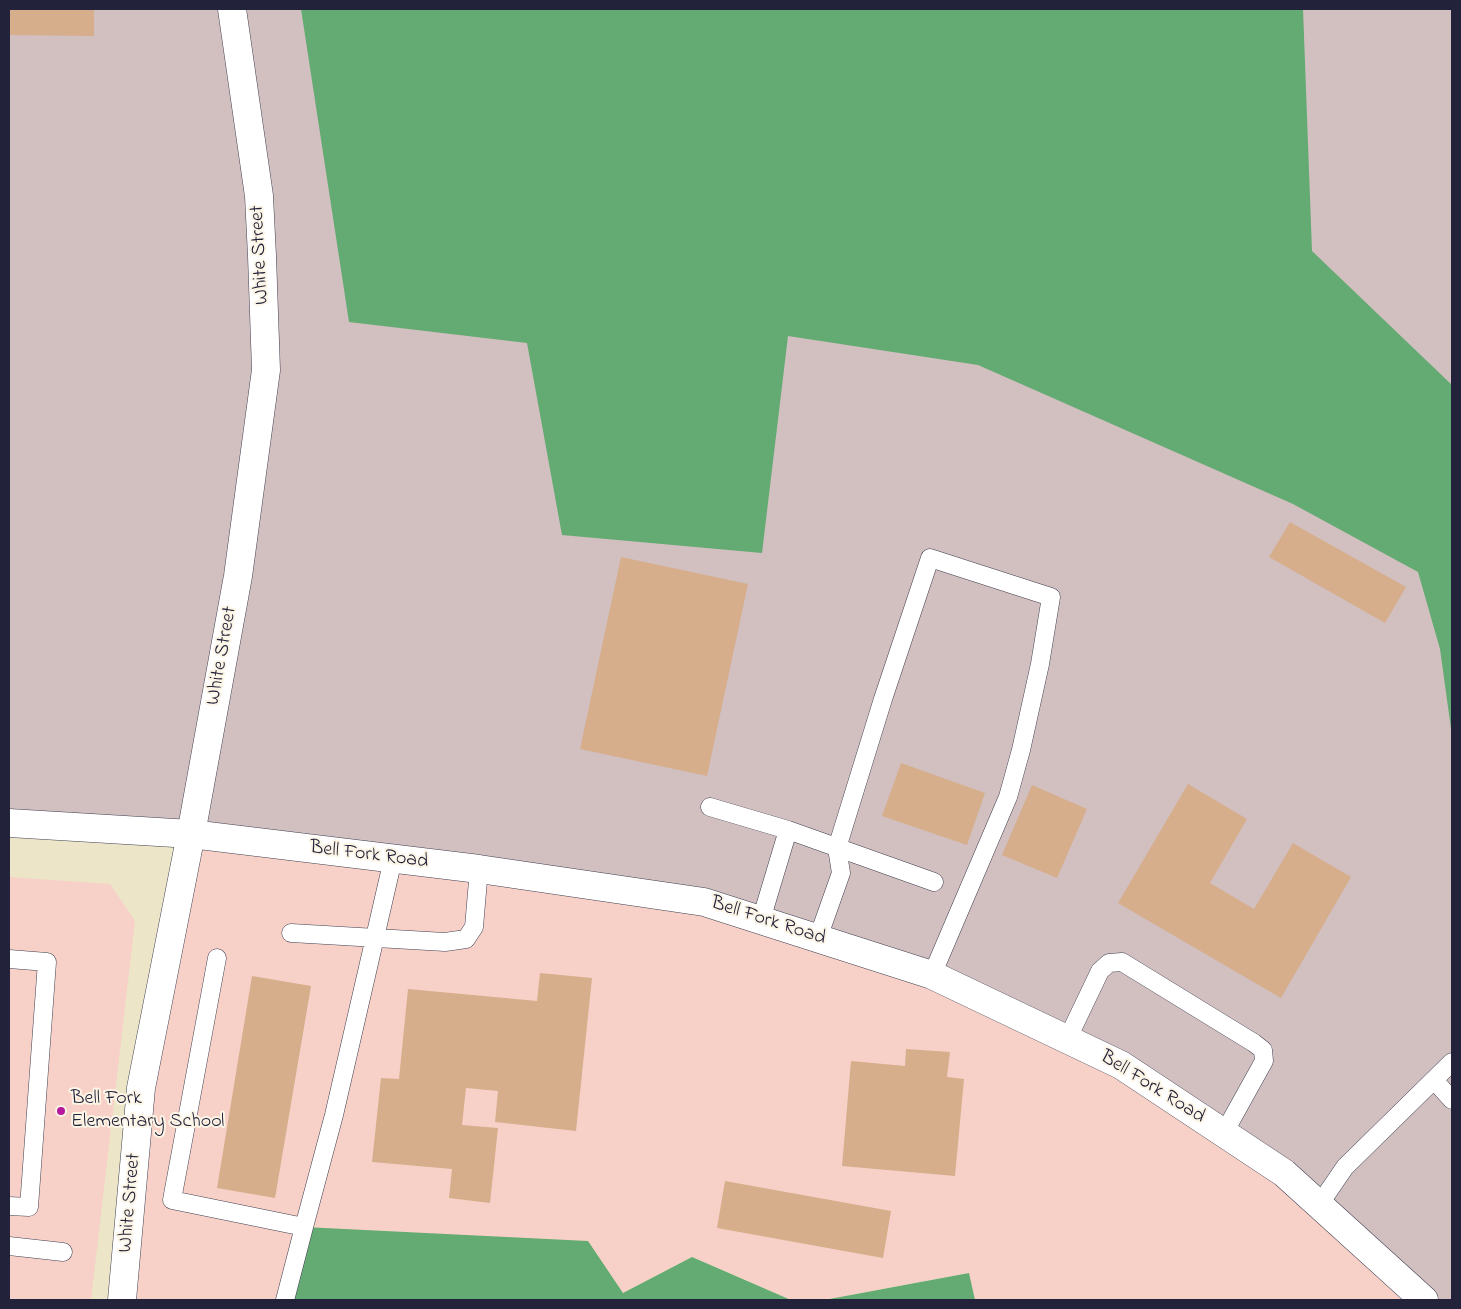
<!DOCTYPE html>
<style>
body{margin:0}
#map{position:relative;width:1461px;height:1309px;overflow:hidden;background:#ece5c7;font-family:"Indie Flower",sans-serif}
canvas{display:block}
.frame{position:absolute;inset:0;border:10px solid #22223b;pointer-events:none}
</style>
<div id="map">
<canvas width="1461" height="1309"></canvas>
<div class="frame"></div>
</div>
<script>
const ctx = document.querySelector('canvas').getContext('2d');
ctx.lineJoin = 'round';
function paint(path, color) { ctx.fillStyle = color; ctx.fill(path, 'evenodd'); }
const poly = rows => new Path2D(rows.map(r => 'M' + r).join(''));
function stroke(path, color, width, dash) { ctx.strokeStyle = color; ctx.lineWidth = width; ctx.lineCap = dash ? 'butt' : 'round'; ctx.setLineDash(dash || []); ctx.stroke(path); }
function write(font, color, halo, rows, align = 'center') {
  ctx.font = font + ' "Indie Flower",sans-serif'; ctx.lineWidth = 4; ctx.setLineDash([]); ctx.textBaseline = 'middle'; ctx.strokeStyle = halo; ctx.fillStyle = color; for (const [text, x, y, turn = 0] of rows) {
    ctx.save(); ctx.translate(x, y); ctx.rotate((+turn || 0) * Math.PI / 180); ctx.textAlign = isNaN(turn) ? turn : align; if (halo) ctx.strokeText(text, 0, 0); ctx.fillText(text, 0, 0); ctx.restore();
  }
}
paint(poly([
 [191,834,704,902,932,975,1224,1133,1424,1300,975,1300,969,1273,824,1300,791,1300,692,1257,623,1293,285,1300,122,1300],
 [9,877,110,884,135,921,91,1300,9,1300]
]), '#f7d1c7');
paint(poly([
 [9,9,1452,9,1452,1300,1425,1300,1224,1133,932,975,704,902,9,823]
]), '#d2bfc0');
paint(poly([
 [301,9,1303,9,1312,251,1452,385,1452,736,1440,649,1418,572,1293,504,978,365,788,336,762,553,562,535,527,343,349,322],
 [304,1227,588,1241,623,1293,692,1257,791,1300,285,1300],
 [969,1273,975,1300,824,1300]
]), '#63ab72');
paint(poly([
 [9,9,94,9,94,36,9,35],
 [1290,522,1406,587,1385,623,1269,557],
 [621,557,748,584,707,776,580,749],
 [901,763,985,793,967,845,882,816],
 [1188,784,1247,819,1210,883,1254,909,1293,843,1351,877,1281,998,1118,903],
 [1032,785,1087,809,1057,878,1002,855],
 [540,973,592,978,576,1131,495,1122,498,1091,466,1088,462,1125,498,1128,490,1203,449,1198,452,1169,372,1162,381,1078,399,1079,408,989,537,1001],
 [252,976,311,986,275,1198,217,1188],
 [906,1049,950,1052,947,1077,964,1079,955,1176,842,1166,851,1061,905,1066],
 [725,1181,891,1211,883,1258,717,1228]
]), '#d6ae8c');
const service = poly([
 [710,807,788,830,934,882],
 [761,920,788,830],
 [291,933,445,942,466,939,474,927,479,869],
 [818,938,841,873,837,848,883,699,930,558,1051,597,1040,664,1021,750,1008,797,932,975],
 [217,958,172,1200,304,1227,285,1300],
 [9,959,47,962,29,1207,9,1206],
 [1067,1040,1100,971,1109,963,1122,962,1254,1043,1263,1050,1264,1061,1224,1133],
 [1434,1080,1452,1100],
 [1319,1205,1345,1167,1452,1062],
 [304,1227,334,1115,393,859],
 [9,1246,63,1252]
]);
const minor = poly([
 [122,1300,141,1088,191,834]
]);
const tertiary = poly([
 [191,834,238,576,266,370,262,256,259,196,232,9]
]);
const secondary = poly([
 [9,823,191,834,479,869,704,902,932,975,1121,1065,1284,1173,1424,1300]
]);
stroke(service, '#403f50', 19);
stroke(minor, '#403f50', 29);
stroke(tertiary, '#403f50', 29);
stroke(secondary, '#403f50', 29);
stroke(service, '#fff', 18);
stroke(minor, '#fff', 28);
stroke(tertiary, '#fff', 28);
stroke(secondary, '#fff', 28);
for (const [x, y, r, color] of [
 [61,1111,5,"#b5179e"]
]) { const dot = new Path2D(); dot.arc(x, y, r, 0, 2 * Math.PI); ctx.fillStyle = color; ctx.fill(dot); stroke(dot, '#fcf5e5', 2); }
write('20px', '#22223b', '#fcf5e5', [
 ["White Street",261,255,-93],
 ["White Street",223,656,-80],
 ["Bell Fork Road",369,856,7],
 ["Bell Fork Road",768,922,18],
 ["Bell Fork Road",1152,1088,32],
 ["White Street",131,1203,-85]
]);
write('20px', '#22223b', '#fcf5e5', [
 ["Bell Fork",71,1100],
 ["Elementary School",71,1123]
], 'left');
</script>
